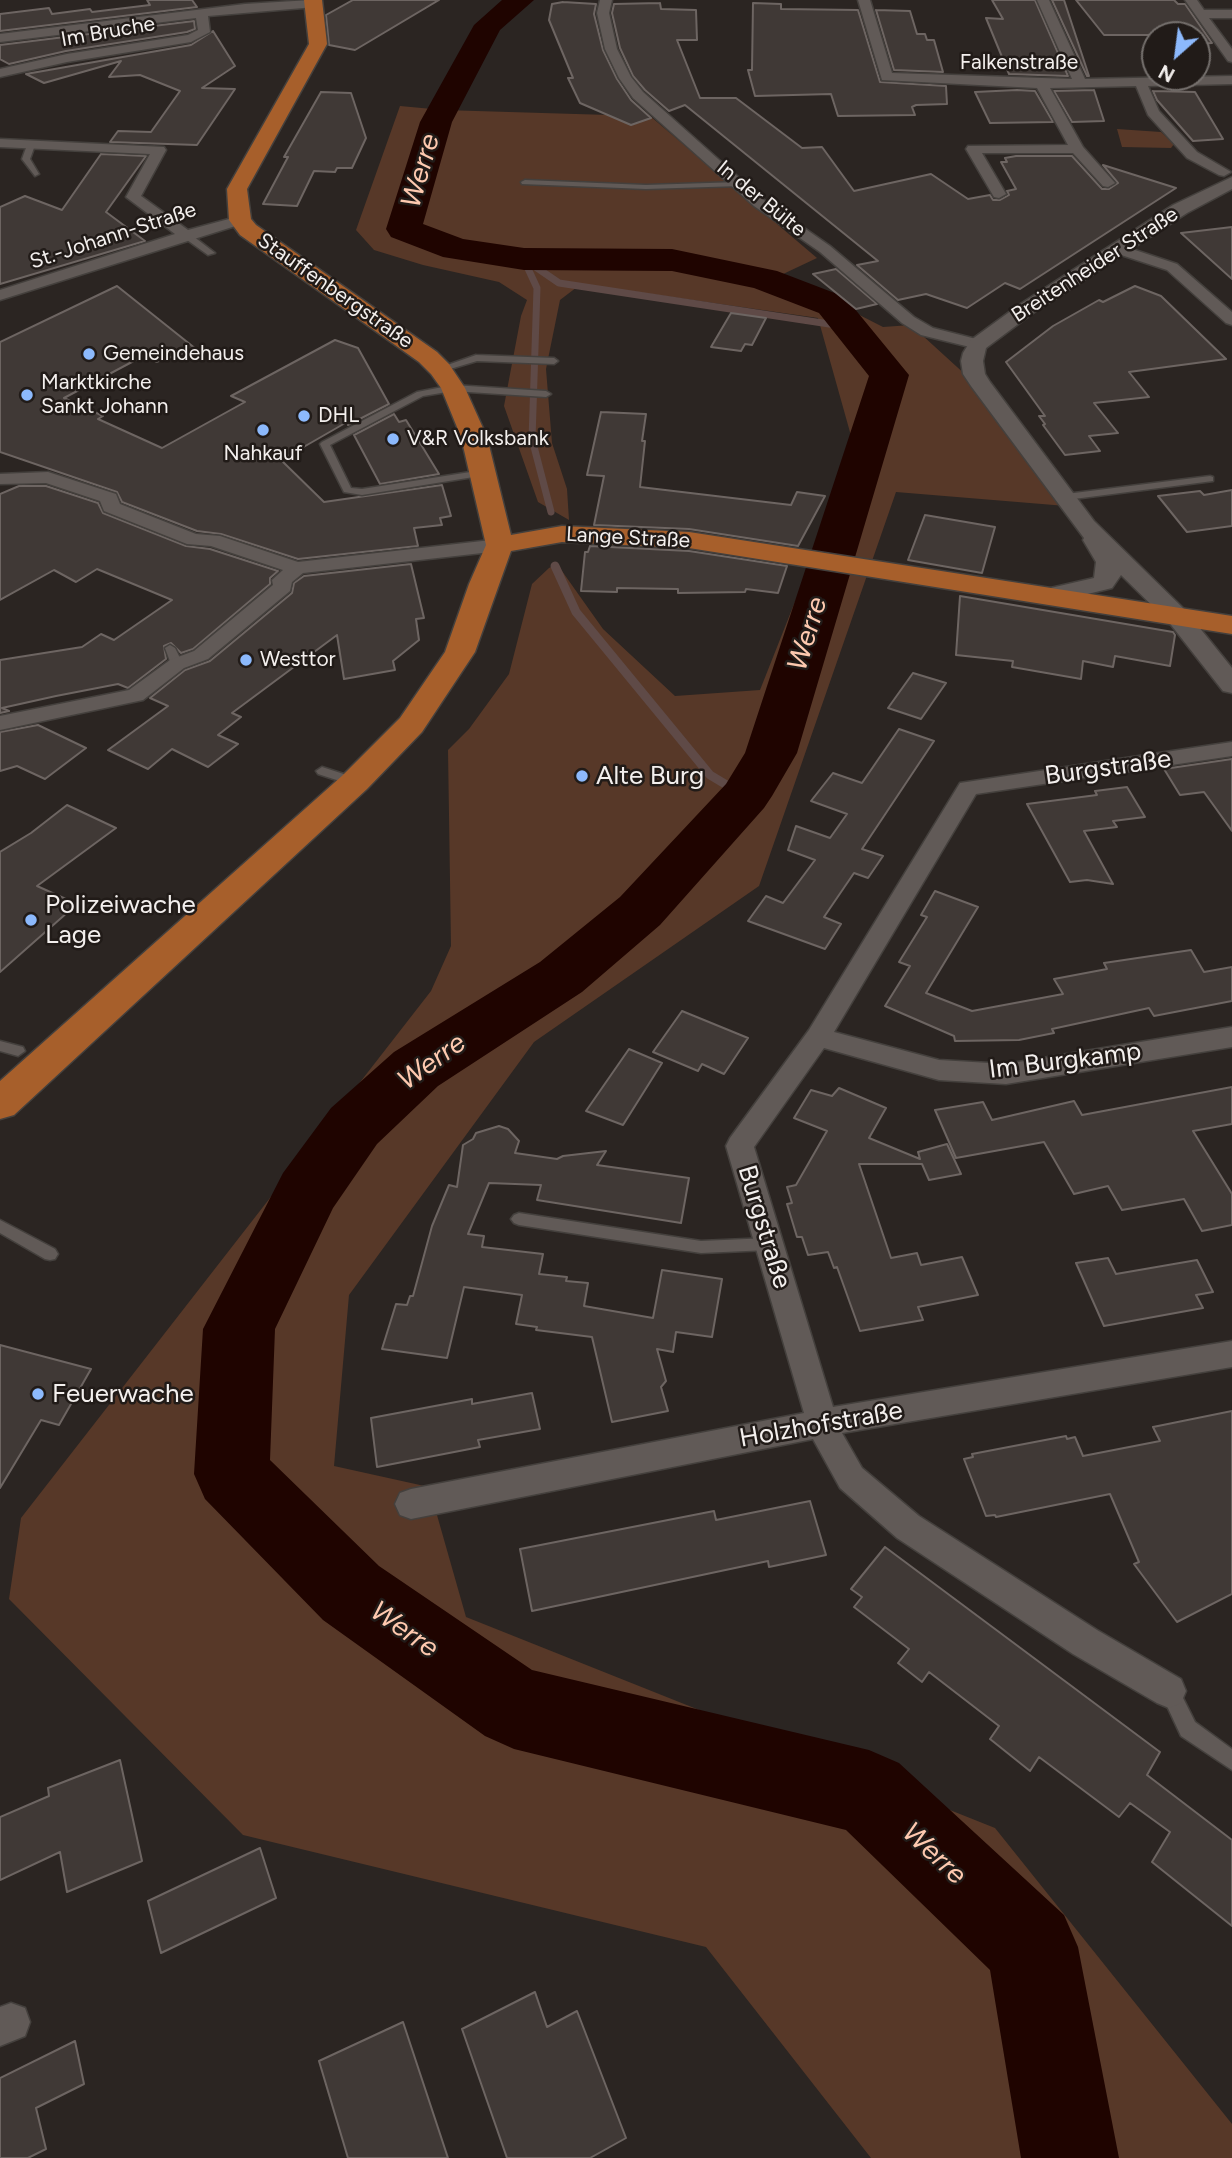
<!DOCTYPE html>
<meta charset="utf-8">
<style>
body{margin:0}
#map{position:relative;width:1232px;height:2158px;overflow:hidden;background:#2b2522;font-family:Figtree,sans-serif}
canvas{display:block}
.north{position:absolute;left:1141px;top:21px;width:70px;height:70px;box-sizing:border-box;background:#211b18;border:2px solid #75706d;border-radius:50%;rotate:208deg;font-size:19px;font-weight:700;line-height:28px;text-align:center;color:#f3efed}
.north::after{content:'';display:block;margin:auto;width:24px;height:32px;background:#8cb9fc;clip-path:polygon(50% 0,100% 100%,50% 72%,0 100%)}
</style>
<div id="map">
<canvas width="1232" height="2158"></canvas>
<div class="north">N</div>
</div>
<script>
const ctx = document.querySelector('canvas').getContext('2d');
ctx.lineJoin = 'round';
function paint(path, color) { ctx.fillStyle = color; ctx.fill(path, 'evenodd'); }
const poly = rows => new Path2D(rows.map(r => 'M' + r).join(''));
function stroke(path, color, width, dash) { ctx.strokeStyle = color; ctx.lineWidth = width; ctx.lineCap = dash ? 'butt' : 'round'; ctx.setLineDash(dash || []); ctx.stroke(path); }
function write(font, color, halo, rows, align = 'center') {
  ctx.font = font + ' Figtree,sans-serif'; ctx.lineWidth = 5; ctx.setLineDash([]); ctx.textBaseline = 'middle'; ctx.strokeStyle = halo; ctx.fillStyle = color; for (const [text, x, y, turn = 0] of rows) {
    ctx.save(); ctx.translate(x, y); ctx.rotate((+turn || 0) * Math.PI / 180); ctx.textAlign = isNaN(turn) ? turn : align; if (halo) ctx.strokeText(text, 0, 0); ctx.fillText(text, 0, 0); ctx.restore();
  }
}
paint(poly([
 [400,106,443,110,609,115,643,110,817,258,781,275,883,327,911,325,968,377,1066,506,896,492,759,886,534,1042,349,1295,334,1466,429,1487,466,1617,995,1828,1232,2124,1232,2158,871,2158,706,1947,243,1835,9,1599,21,1518,431,991,451,946,448,750,469,729,509,674,532,584,549,568,557,564,603,629,675,696,760,690,855,450,818,318,581,284,560,300,546,369,552,443,567,489,569,520,538,502,504,406,521,316,527,300,499,282,423,265,374,250,356,230],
 [1117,129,1161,132,1174,144,1171,148,1122,147]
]), '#573828');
stroke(poly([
 [524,259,559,283,849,327],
 [525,262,537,288,532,439,551,512]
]), '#5f4a47', 7);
stroke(poly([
 [555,566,576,612,710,775,745,796]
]), '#5f4a47', 9);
paint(poly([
 [502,0,534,0,500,30,452,122,423,224,463,239,524,248,672,249,777,271,845,297,909,375,797,753,772,796,764,808,660,925,582,992,438,1086,377,1144,333,1208,275,1329,270,1460,379,1566,532,1670,869,1750,899,1763,1064,1915,1078,1947,1119,2158,1021,2158,990,1970,846,1830,514,1749,485,1736,323,1620,205,1499,194,1474,203,1329,283,1173,331,1108,394,1052,540,962,620,897,726,784,745,753,869,376,819,313,754,288,672,271,524,270,443,257,391,237,386,229,420,122,474,25,502,0]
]), '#1f0400');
const building = poly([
 [147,0,192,0,197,7,0,31,0,14,49,8,52,14,90,9,92,12,150,5,147,0],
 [353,0,439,0,355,50,329,45,326,15,353,0],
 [992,0,1035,0,1068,76,1009,74,986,18,1003,19,992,0],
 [1052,0,1064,0,1089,76,1087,76,1052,0],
 [1076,0,1174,0,1178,4,1185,4,1212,43,1197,44,1197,35,1104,35,1076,0],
 [563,2,596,4,594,14,603,50,617,79,631,100,651,118,631,125,580,103,568,78,573,78,549,20,552,4,563,2],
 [660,3,661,9,696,10,697,40,677,40,700,98,736,98,802,148,822,147,854,191,931,174,968,199,990,195,993,200,1000,200,1009,195,1007,191,1016,189,1001,162,1007,162,1005,158,1016,156,1072,156,1102,189,1109,189,1118,183,1103,165,1176,188,1020,289,1005,283,967,308,926,294,898,300,857,265,878,261,685,105,669,111,645,90,633,76,620,48,612,13,614,4,660,3],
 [753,3,781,4,781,9,858,10,880,82,946,86,947,104,916,105,912,107,915,115,838,116,831,94,755,96,748,70,752,70,753,3],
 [876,10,910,11,917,34,925,34,927,40,934,40,943,72,894,70,876,10],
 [194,21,195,29,187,32,66,51,9,64,0,59,0,45,194,21],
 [213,31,235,66,202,88,235,89,197,145,110,142,118,131,151,132,180,91,140,75,109,77,121,61,44,83,26,74,191,45,213,31],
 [1017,90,1035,91,1053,122,990,123,975,92,1017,90],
 [1094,90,1104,121,1072,122,1054,91,1094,90],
 [1153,91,1195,92,1223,139,1193,141,1157,100,1153,91],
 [321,92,351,93,366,138,352,168,337,168,335,172,314,171,297,206,263,204,288,157,284,157,321,92],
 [101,154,146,156,106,212,145,241,0,284,0,207,25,196,62,210,101,154],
 [1232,227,1232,279,1181,233,1232,227],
 [836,269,877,304,856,309,813,274,836,269],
 [117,286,196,349,156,362,147,354,64,398,103,416,98,419,162,448,245,402,231,396,335,340,358,348,389,404,348,425,347,422,281,460,324,502,442,485,451,516,440,518,442,525,414,528,418,546,298,559,221,534,197,531,122,502,117,492,0,452,0,342,117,286],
 [1135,286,1161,296,1226,359,1129,372,1149,397,1094,403,1118,433,1089,436,1100,451,1065,455,1043,425,1045,424,1039,416,1045,416,1006,362,1053,326,1099,300,1103,302,1135,286],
 [731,313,766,318,752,345,745,344,741,351,711,347,731,313],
 [601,412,646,414,642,441,645,441,640,487,791,505,797,492,825,496,798,546,689,529,594,525,604,476,587,475,601,412],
 [394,414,399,422,406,420,439,474,380,484,354,435,394,414],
 [19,486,46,486,98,503,103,513,186,546,210,549,278,571,270,578,270,584,193,649,181,653,171,643,164,646,166,659,128,688,118,684,56,696,2,708,9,711,0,713,0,660,82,647,101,634,114,640,172,600,97,569,76,582,54,570,0,600,0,494,19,486],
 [1232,490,1232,526,1187,532,1158,496,1200,491,1204,495,1232,490],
 [925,515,995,527,982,573,908,560,925,515],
 [590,546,689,551,787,566,778,593,746,589,745,592,678,593,678,589,617,588,617,592,581,591,585,552,588,552,590,546],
 [411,564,424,618,416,619,419,640,393,661,395,670,344,679,337,635,232,713,241,717,218,735,238,744,208,767,172,749,148,769,108,750,168,706,150,698,185,670,210,661,292,593,294,583,304,576,411,564],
 [960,596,1173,632,1175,635,1170,666,1115,656,1113,667,1083,661,1081,679,1012,667,1013,661,956,655,960,596],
 [913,673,946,683,921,719,888,708,913,673],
 [38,725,86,748,45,779,17,766,0,771,0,732,38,725],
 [899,729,934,741,862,849,883,856,868,878,854,873,824,917,841,924,825,949,748,921,766,896,783,903,815,860,788,850,796,826,830,838,847,814,811,801,833,773,862,783,899,729],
 [1232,759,1232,831,1204,792,1180,795,1164,769,1232,759],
 [1127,787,1145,817,1113,821,1117,827,1084,831,1113,884,1087,880,1070,882,1027,804,1097,795,1095,791,1127,787],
 [67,805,116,828,37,886,77,904,0,972,0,852,31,833,67,805],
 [935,891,978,907,926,993,972,1011,1063,994,1054,979,1107,969,1104,963,1191,950,1204,972,1232,967,1232,1001,1154,1016,1149,1008,1052,1029,1054,1033,1019,1040,955,1041,954,1036,885,1006,910,966,899,962,927,917,921,915,935,891],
 [682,1011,748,1038,724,1074,702,1064,698,1071,653,1052,682,1011],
 [629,1049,662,1063,623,1125,586,1111,629,1049],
 [1232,1087,1232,1124,1193,1131,1232,1194,1232,1225,1202,1231,1184,1199,1122,1210,1108,1186,1074,1194,1044,1142,956,1158,935,1110,983,1102,992,1120,1074,1101,1082,1115,1232,1087],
 [839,1088,886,1108,869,1138,920,1159,918,1152,947,1144,961,1174,929,1180,922,1164,859,1164,891,1258,917,1253,921,1265,962,1257,978,1295,918,1307,923,1320,860,1331,837,1267,834,1268,828,1252,808,1255,802,1237,797,1237,787,1204,792,1203,787,1187,796,1185,827,1131,794,1118,811,1090,832,1096,839,1088],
 [499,1126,508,1129,519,1141,515,1153,557,1159,563,1156,606,1151,597,1165,689,1178,681,1223,537,1200,541,1185,489,1183,468,1234,484,1236,482,1247,543,1254,539,1274,567,1277,566,1281,588,1283,584,1306,653,1318,662,1270,722,1279,712,1337,676,1332,673,1352,657,1349,666,1381,661,1387,668,1411,612,1422,592,1337,536,1330,537,1327,516,1324,522,1295,464,1287,447,1358,382,1349,396,1304,407,1305,410,1296,413,1296,432,1226,449,1185,457,1187,463,1145,473,1139,476,1133,499,1126],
 [1108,1258,1116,1274,1197,1260,1213,1292,1196,1295,1203,1308,1104,1326,1076,1263,1108,1258],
 [0,1345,91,1369,59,1425,41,1420,0,1488,0,1345],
 [532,1393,540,1429,478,1440,480,1447,377,1467,371,1418,472,1399,472,1404,532,1393],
 [1232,1411,1232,1594,1177,1622,1134,1564,1139,1562,1110,1494,996,1517,995,1515,986,1516,964,1459,973,1457,972,1454,1066,1436,1067,1439,1075,1437,1083,1456,1160,1441,1153,1427,1232,1411],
 [810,1501,826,1555,769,1567,768,1561,532,1611,520,1549,714,1511,716,1520,810,1501],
 [885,1547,1160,1752,1147,1775,1232,1840,1232,1926,1152,1862,1170,1832,1130,1803,1119,1817,1039,1757,1030,1771,990,1739,999,1726,929,1672,922,1682,898,1663,909,1649,854,1607,862,1597,851,1589,885,1547],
 [120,1760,142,1861,67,1892,60,1852,0,1880,0,1817,49,1796,48,1788,120,1760],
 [260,1848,276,1898,161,1953,148,1901,260,1848],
 [535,1992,547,2027,577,2011,626,2138,590,2158,507,2158,462,2029,535,1992],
 [403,2022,448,2158,348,2158,319,2061,403,2022],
 [75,2041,84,2084,36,2108,46,2149,28,2158,0,2158,0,2078,75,2041]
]);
paint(building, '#403936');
stroke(building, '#6d6562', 2);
const service = poly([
 [31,143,35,145,30,159,39,174,35,176,22,159,27,145,31,143],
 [525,180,646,185,740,182,744,184,740,186,646,189,522,184,521,182,525,180],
 [183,233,189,233,215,253,208,255,183,237,183,233],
 [476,355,554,358,558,361,554,364,477,361,440,372,436,369,476,355],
 [453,385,546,391,551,394,546,397,453,391,423,396,330,445,351,488,362,489,483,470,486,471,486,475,362,495,344,492,320,444,322,442,417,392,453,385],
 [1210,476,1213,477,1213,481,1066,500,1061,497,1066,494,1210,476],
 [170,645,175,648,183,664,181,666,177,667,171,664,165,648,170,645],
 [322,767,359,779,361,782,355,786,318,774,316,771,322,767],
 [0,1041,23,1047,25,1051,18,1056,0,1051,0,1041],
 [519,1213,701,1241,769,1238,774,1240,777,1244,774,1248,769,1250,701,1253,519,1225,514,1223,511,1219,514,1215,519,1213],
 [0,1220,55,1249,58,1254,55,1259,50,1260,45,1259,0,1233,0,1220],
 [1169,1682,1176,1684,1195,1722,1232,1749,1232,1770,1181,1736,1160,1691,1162,1684,1169,1682]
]);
const minor = poly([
 [311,0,315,1,315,7,208,16,210,32,191,42,67,62,0,77,0,69,67,54,188,35,198,30,196,18,0,42,0,34,245,4,311,0],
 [600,0,612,0,609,13,617,49,631,77,643,92,764,200,830,246,914,317,933,328,984,341,986,344,984,347,978,349,921,335,902,323,820,252,754,206,633,98,619,78,605,49,597,13,600,0],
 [858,0,870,0,892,73,1072,79,1037,0,1049,0,1085,79,1232,76,1232,84,1148,86,1159,111,1197,152,1231,172,1224,176,1219,175,1187,158,1148,115,1136,86,1050,88,1083,147,1115,183,1108,187,1103,186,1073,153,982,153,1006,194,999,198,994,197,966,149,968,146,1068,145,1037,88,882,80,858,0],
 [1185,0,1197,0,1204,10,1232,10,1232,18,1209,18,1232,49,1232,62,1228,61,1185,0],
 [0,139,164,147,166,150,141,196,188,230,240,216,247,220,245,223,0,300,0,290,175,234,126,197,150,154,0,147,0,139],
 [1117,244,1177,264,1232,312,1232,325,1226,323,1167,270,1112,252,1109,249,1117,244],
 [48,472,116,494,120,504,196,534,220,536,298,562,500,539,510,545,500,551,303,573,292,582,290,591,208,659,184,668,143,700,0,730,0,716,129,690,170,660,194,651,273,585,272,580,283,570,211,546,187,544,104,511,100,501,46,483,0,484,0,474,48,472],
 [1232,742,1232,756,976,794,834,1032,939,1060,1006,1064,1232,1027,1232,1047,1006,1084,939,1080,824,1048,754,1147,833,1407,1232,1341,1232,1367,842,1433,862,1468,919,1516,1097,1630,1181,1679,1186,1691,1181,1703,1169,1708,1157,1703,1073,1654,897,1538,840,1488,813,1439,411,1519,400,1515,395,1504,400,1493,411,1489,804,1413,726,1146,730,1138,809,1030,960,783,1232,742],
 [11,2003,25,2008,30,2022,25,2036,0,2046,0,2007,11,2003]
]);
const tertiary = poly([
 [1232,177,1232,189,1187,213,1033,313,986,348,983,361,985,374,990,382,1094,521,1186,611,1232,668,1232,693,1223,691,1168,621,1121,575,1112,588,1051,603,1042,600,1038,595,1042,590,1094,578,1096,562,1083,540,1084,538,971,386,963,374,961,361,963,353,971,340,1019,305,1173,205,1232,177]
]);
const primary = poly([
 [304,0,322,0,327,44,247,189,251,219,256,225,437,352,449,364,465,388,487,437,511,535,562,526,689,532,1232,616,1232,634,689,548,562,542,511,551,475,652,422,732,367,789,14,1115,0,1119,0,1081,343,775,400,718,445,652,469,584,486,545,461,437,441,388,431,374,419,362,240,235,229,220,227,189,309,44,304,0]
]);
stroke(service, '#44403d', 3);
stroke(minor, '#44403d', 3);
stroke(tertiary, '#44403d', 3);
stroke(primary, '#44403d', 3);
paint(service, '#615a57');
paint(minor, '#615a57');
paint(tertiary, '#615a57');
paint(primary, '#a75f2b');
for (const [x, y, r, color] of [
 [89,354,7,"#8cb9fc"],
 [27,395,7,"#8cb9fc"],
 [304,416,7,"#8cb9fc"],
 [263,430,7,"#8cb9fc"],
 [393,439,7,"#8cb9fc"],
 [246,660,7,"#8cb9fc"],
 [582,776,7,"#8cb9fc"],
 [31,920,7,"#8cb9fc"],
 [38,1394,7,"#8cb9fc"]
]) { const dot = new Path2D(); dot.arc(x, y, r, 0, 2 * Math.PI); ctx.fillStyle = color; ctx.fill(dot); stroke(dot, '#211b18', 2.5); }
write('21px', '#f3efed', '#211b18', [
 ["Im Bruche",108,32,-10],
 ["Falkenstraße",1019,63],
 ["In der Bülte",761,199,39],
 ["St.-Johann-Straße",113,236,-18],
 ["Breitenheider Straße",1095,265,-33],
 ["Stauffenbergstraße",335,291,35],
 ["Lange Straße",628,538,3]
]);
write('21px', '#f3efed', '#211b18', [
 ["Gemeindehaus",103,354],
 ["Marktkirche",41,383],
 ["Sankt Johann",41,407],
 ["DHL",318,416],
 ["V&R Volksbank",407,439],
 ["Nahkauf",263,454,"center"],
 ["Westtor",260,660]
], 'left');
write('26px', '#f3efed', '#211b18', [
 ["Burgstraße",1108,768,-8],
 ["Im Burgkamp",1065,1061,-7],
 ["Burgstraße",764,1227,73],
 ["Holzhofstraße",821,1425,-10]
]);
write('26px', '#f3efed', '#211b18', [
 ["Alte Burg",596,776],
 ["Polizeiwache",45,905],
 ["Lage",45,935],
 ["Feuerwache",52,1394]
], 'left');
write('italic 28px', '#fec9af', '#211b18', [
 ["Werre",421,171,-74],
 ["Werre",808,634,-73],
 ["Werre",432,1062,-36],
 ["Werre",404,1630,35],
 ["Werre",934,1854,43]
]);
</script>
